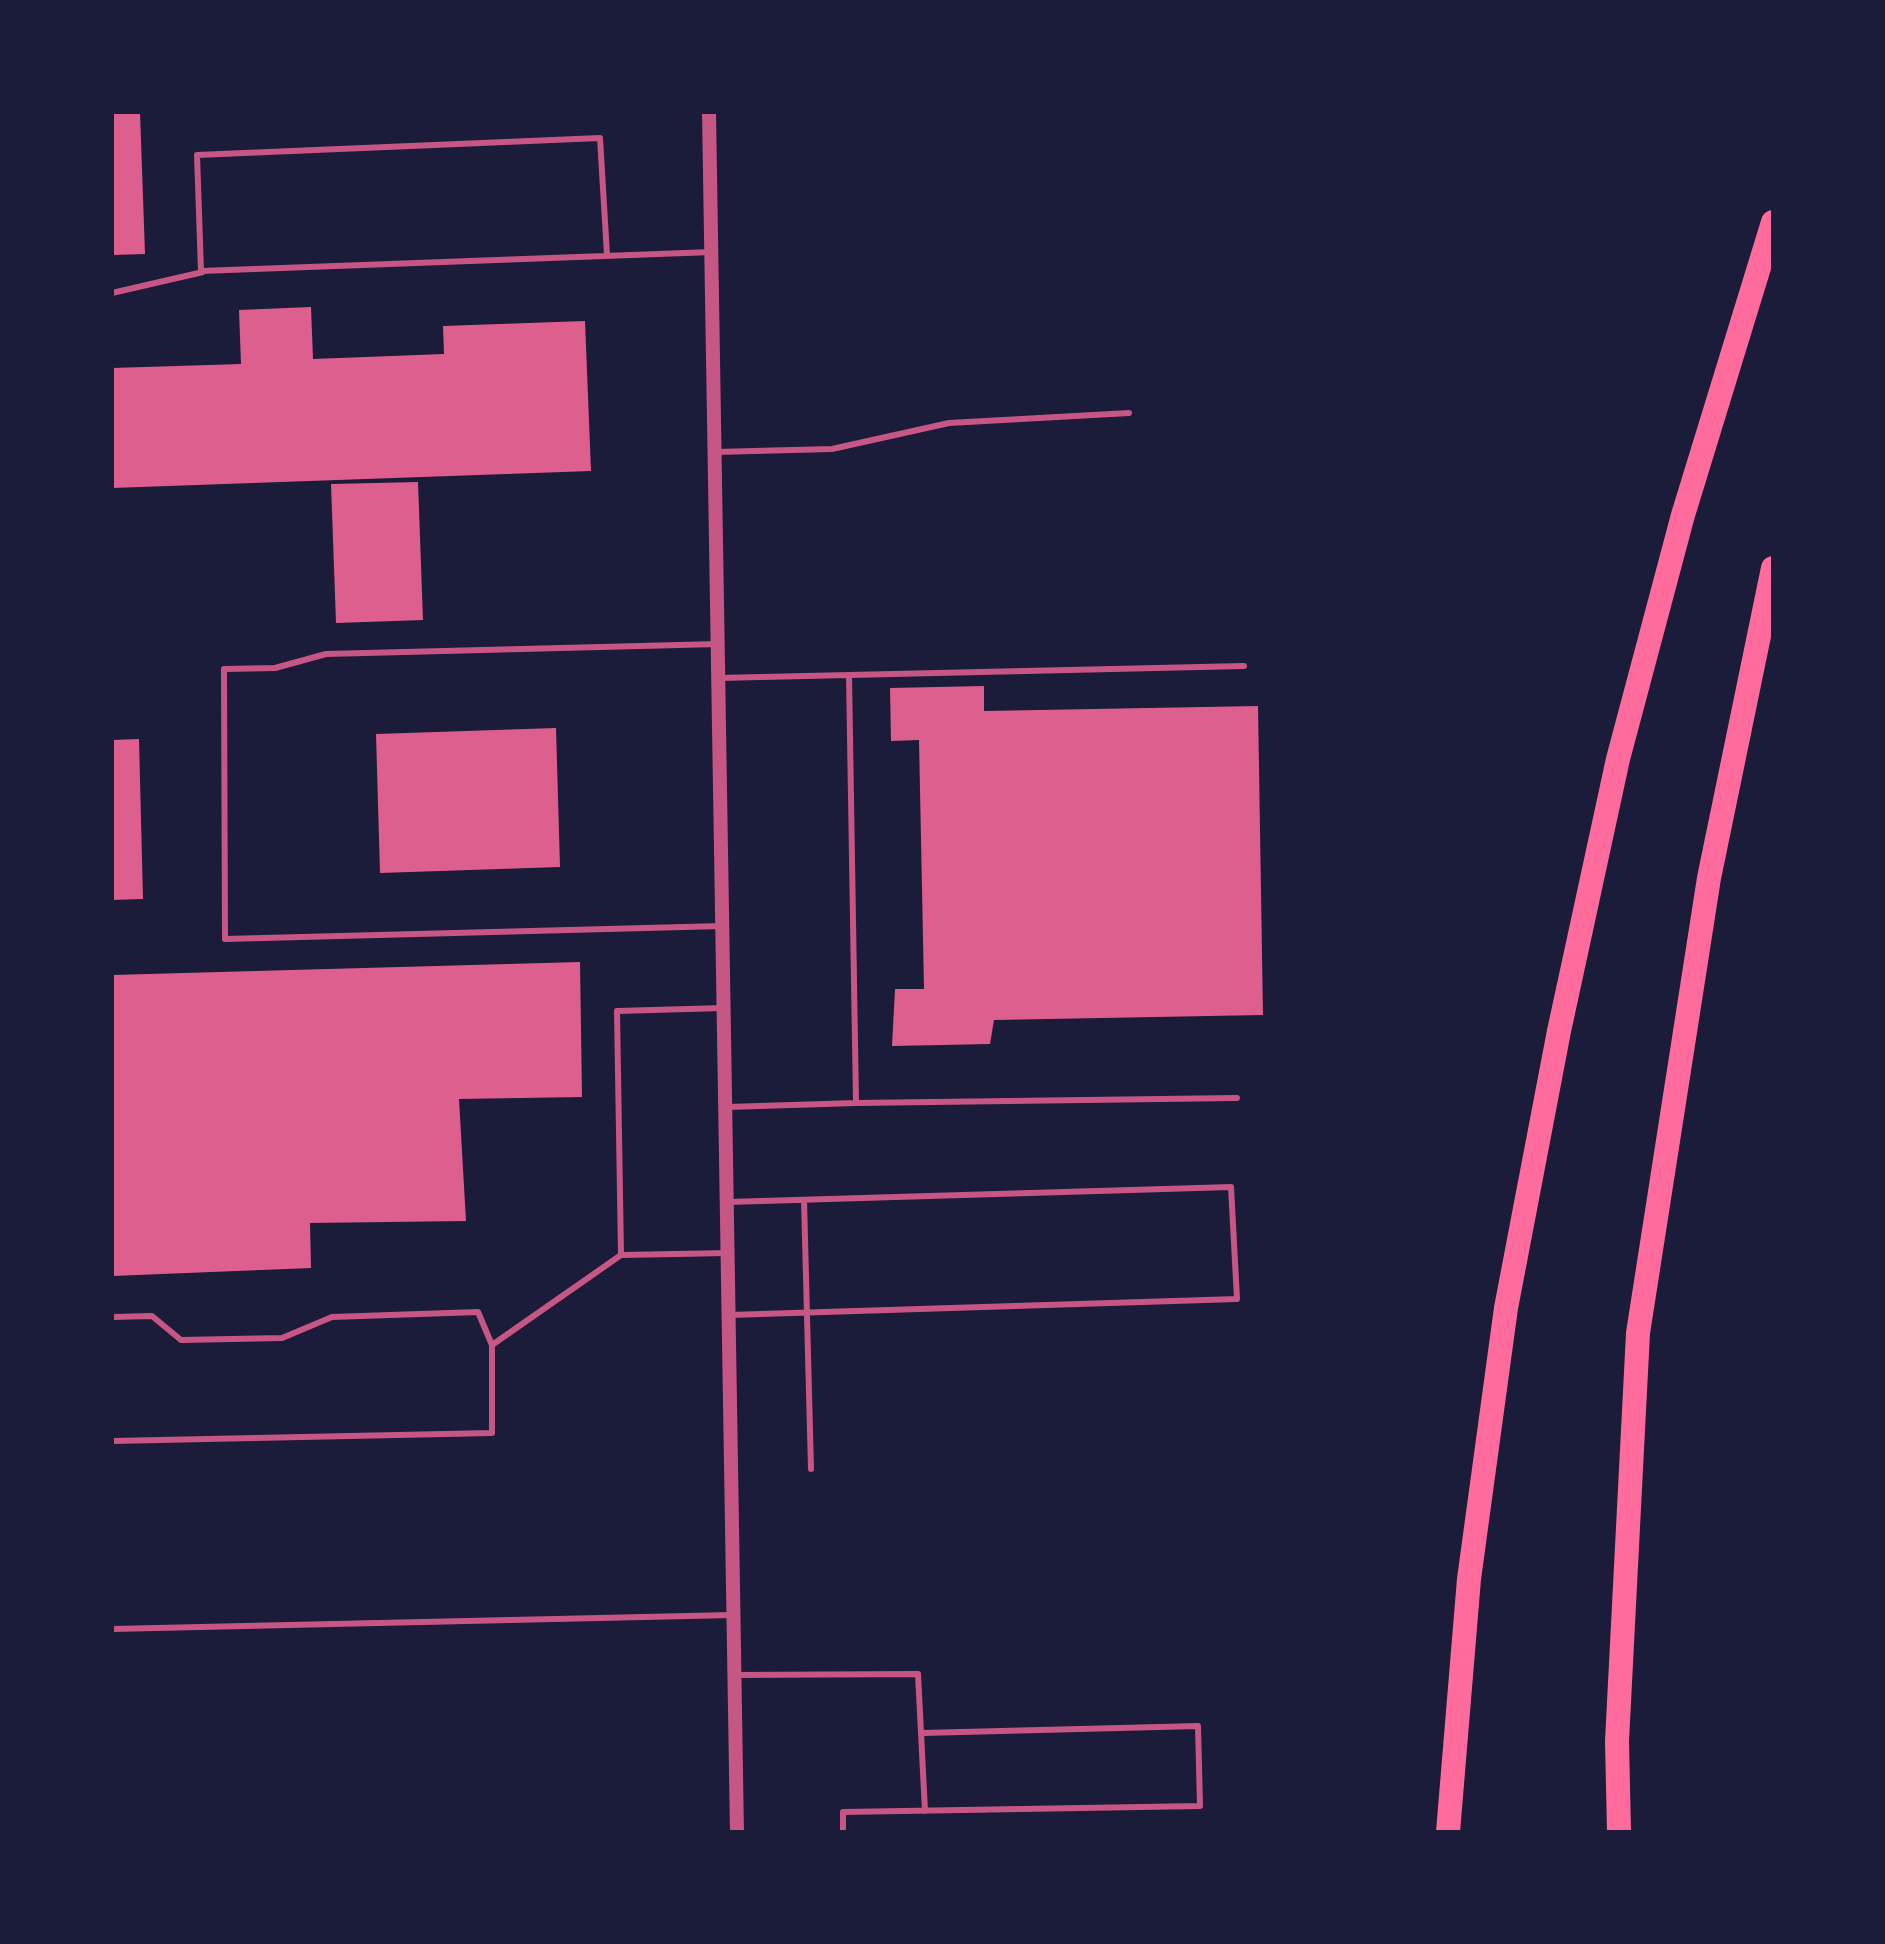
<!DOCTYPE html>
<style>
body{margin:0}
#map{position:relative;width:1885px;height:1944px;overflow:hidden;background:#1b1b3a;font-family:Mulish,sans-serif}
canvas{display:block}
.frame{position:absolute;inset:0;border:114px solid #1b1b3a;pointer-events:none}
</style>
<div id="map">
<canvas width="1885" height="1944"></canvas>
<div class="frame"></div>
</div>
<script>
const ctx = document.querySelector('canvas').getContext('2d');
ctx.lineJoin = 'round';
function paint(path, color) { ctx.fillStyle = color; ctx.fill(path, 'evenodd'); }
const poly = rows => new Path2D(rows.map(r => 'M' + r).join(''));
function stroke(path, color, width, dash) { ctx.strokeStyle = color; ctx.lineWidth = width; ctx.lineCap = dash ? 'butt' : 'round'; ctx.setLineDash(dash || []); ctx.stroke(path); }
paint(poly([
 [112,112,140,112,145,254,112,255],
 [311,307,313,359,444,354,443,326,585,321,591,471,112,488,112,368,241,364,239,310],
 [418,482,423,620,336,623,331,484],
 [984,686,984,711,1258,706,1263,1015,994,1020,990,1044,892,1046,895,989,924,989,919,740,891,741,890,688],
 [556,728,560,867,380,873,376,734],
 [139,739,143,899,112,900,112,740],
 [580,962,582,1097,459,1099,466,1221,310,1223,311,1268,112,1276,112,975]
]), '#dd5f8e');
stroke(poly([
 [607,255,600,138,197,155,201,271,712,252],
 [112,293,203,272],
 [715,452,832,449,949,423,1129,413],
 [718,644,326,654,275,668,224,669,225,939,722,926],
 [718,678,1244,666],
 [856,1103,1237,1098],
 [727,1107,856,1103,849,676],
 [804,1200,811,1469],
 [728,1202,1231,1187,1237,1299,729,1315],
 [621,1255,617,1011,724,1008],
 [112,1317,152,1316,181,1340,282,1338,332,1317,478,1312,492,1345],
 [112,1441,492,1433,492,1345,621,1255,728,1253],
 [112,1629,732,1615],
 [735,1675,918,1674,925,1811],
 [843,1832,843,1812,1200,1806,1198,1726,922,1733]
]), '#c65784', 6);
stroke(poly([
 [709,112,737,1832]
]), '#c65784', 14);
stroke(poly([
 [1448,1832,1469,1579,1506,1308,1559,1031,1618,759,1683,515,1773,222],
 [1619,1832,1617,1741,1638,1333,1709,878,1773,568]
]), '#ff6b9d', 24);
</script>
